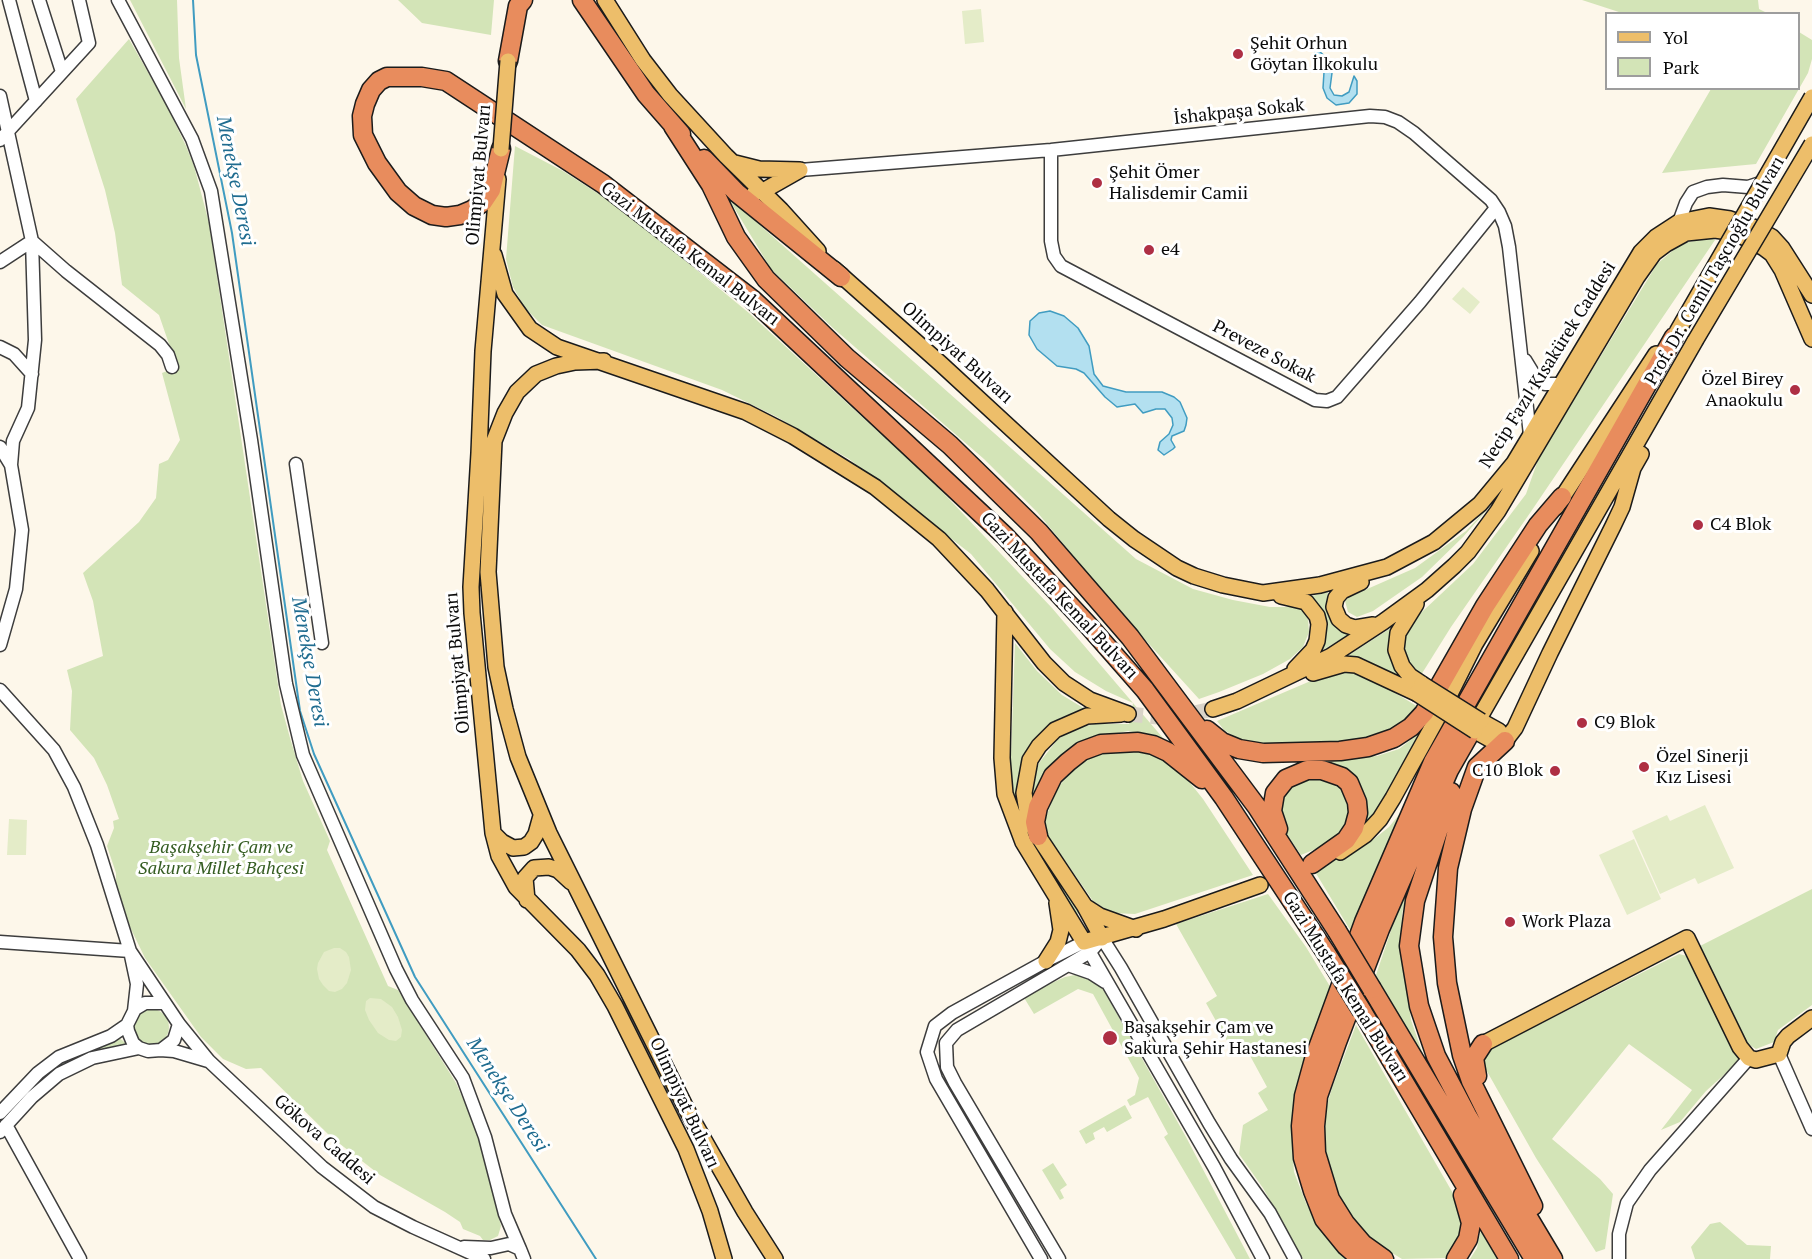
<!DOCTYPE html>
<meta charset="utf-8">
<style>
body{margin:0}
#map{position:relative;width:1812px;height:1259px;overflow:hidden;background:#fdf7ea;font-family:"PT Serif",serif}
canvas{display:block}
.legend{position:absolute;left:1605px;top:12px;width:195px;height:78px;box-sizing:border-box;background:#fff;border:2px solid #9d9d9d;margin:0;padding:8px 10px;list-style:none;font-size:18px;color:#0a0a0a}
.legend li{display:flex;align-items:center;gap:12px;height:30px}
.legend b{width:30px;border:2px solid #9d9d9d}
</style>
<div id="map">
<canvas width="1812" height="1259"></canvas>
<ul class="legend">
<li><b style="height:8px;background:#edbe6a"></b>Yol</li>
<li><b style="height:16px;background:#d3e4b7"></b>Park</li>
</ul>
</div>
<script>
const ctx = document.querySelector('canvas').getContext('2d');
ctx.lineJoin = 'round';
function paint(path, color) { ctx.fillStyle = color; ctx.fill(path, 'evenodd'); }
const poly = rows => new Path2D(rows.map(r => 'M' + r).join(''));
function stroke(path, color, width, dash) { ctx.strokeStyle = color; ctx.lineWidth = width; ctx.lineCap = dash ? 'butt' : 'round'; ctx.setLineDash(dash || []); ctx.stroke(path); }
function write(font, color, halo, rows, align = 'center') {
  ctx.font = font + ' "PT Serif",serif'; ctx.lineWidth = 6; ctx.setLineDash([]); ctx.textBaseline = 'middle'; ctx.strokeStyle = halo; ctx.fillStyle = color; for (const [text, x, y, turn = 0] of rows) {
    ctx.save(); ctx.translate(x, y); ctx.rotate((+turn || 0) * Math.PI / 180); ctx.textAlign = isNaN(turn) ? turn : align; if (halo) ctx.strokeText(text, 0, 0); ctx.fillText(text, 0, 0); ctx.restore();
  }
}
paint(poly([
 [130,0,177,0,179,58,186,109],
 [398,0,494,0,491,35,422,23],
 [1582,0,1758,0,1759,9,1767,13,1622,13],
 [1799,32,1812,40,1812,59,1808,73,1756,164,1662,173,1711,89,1798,88],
 [129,39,166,104,186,146,194,166,209,223,281,705,290,738,303,781,330,841,327,850,388,986,398,990,456,1083,467,1108,482,1149,501,1226,498,1236,490,1240,483,1240,480,1236,463,1229,460,1222,445,1212,380,1175,331,1137,261,1068,246,1069,223,1059,201,1037,145,958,130,927,116,883,116,873,107,846,114,828,113,821,119,819,107,785,94,758,70,730,72,691,67,670,103,656,93,601,83,573,139,522,156,498,159,464,168,460,180,440,162,373,177,367,159,315,122,285,115,233,105,190,76,99],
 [515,146,563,171,625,211,749,313,933,482,1052,608,1133,703,1169,745,1148,735,1128,731,1103,736,1033,801,1033,782,1039,763,1058,739,1075,729,1094,724,1129,724,1133,703,1106,691,1075,672,1050,649,971,554,849,459,777,417,722,390,542,325,525,308,513,287,506,259],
 [727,196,1136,559,1193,589,1233,600,1270,607,1298,607,1304,611,1308,619,1309,632,1303,647,1290,659,1263,674,1219,692,1199,699,1119,611,1037,512,984,459,833,328,771,269],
 [1711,238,1715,240,1530,513,1451,627,1421,675,1409,667,1402,639,1408,625,1473,564,1526,494,1543,446,1566,413,1657,264,1677,247,1689,242],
 [1501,494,1463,537,1422,577,1373,611,1357,617,1348,612,1345,601,1349,597,1415,568,1466,531],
 [1328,592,1326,606,1328,616,1339,629,1348,635,1321,651,1325,637,1322,614,1317,602,1312,596],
 [1397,624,1397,670,1402,681,1363,658,1346,657],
 [1015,643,1037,671,1062,695,1085,709,1060,718,1041,732,1028,749,1020,770,1018,799,1080,912,1076,915,1025,835,1016,816,1010,783],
 [1344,670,1362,673,1420,708,1403,726,1370,739,1352,741,1262,744,1243,742,1224,730,1217,721,1313,680],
 [1426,728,1382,807,1367,822,1366,807,1333,765,1320,759,1377,756,1399,749],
 [1117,751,1140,751,1162,759,1183,774,1203,799,1253,875,1135,914,1112,913,1093,901,1048,836,1045,820,1056,790,1073,769,1095,755],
 [1311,777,1341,784,1351,811,1348,825,1335,837,1318,848,1301,855,1282,827,1280,807,1285,793,1296,784],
 [1402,811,1355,938,1314,870,1374,839,1389,827],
 [1413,865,1402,914,1401,942,1411,1020,1426,1063,1376,975],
 [1812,889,1812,1005,1778,1030,1774,1042,1756,1049,1748,1044,1745,1039,1700,946],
 [1268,894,1306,947,1331,988,1297,1083,1291,1126,1294,1172,1306,1203,1319,1227,1345,1259,1303,1259,1263,1188,1239,1154,1243,1125,1268,1110,1258,1093,1267,1087,1248,1052,1236,1057,1206,1003,1217,996,1176,924],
 [1679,954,1687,956,1739,1058,1737,1063,1706,1091,1680,1122,1661,1130,1692,1090,1629,1044,1552,1139,1600,1179,1613,1194,1605,1249,1596,1252,1536,1158,1480,1059,1483,1053],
 [1075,975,1089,979,1103,989,1186,1137,1250,1259,1236,1259,1164,1137,1168,1134,1148,1097,1130,1106,1127,1100,1135,1095,1139,1078,1093,994,1078,989,1034,1014,1023,996,1065,977],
 '133 1027a18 18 0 1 1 36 0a18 18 0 1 1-36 0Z',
 [1356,1025,1462,1209,1463,1227,1454,1251,1447,1258,1402,1259,1374,1242,1353,1218,1337,1191,1326,1158,1324,1135,1326,1109,1332,1088],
 [119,1038,130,1046,87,1055,0,1125,0,1120,29,1088,53,1068,69,1058],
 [1125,1105,1132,1118,1107,1132,1104,1127,1093,1133,1095,1139,1086,1144,1079,1131],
 [1053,1163,1067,1185,1060,1190,1064,1198,1060,1200,1042,1170],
 [1720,1222,1747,1245,1771,1246,1770,1259,1695,1259,1691,1247,1710,1224],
 [1481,1229,1499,1259,1470,1259,1477,1248]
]), '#d3e4b7');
paint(poly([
 [981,9,984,42,965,44,962,11],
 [1463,287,1480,302,1470,314,1452,299],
 [1705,805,1734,868,1698,884,1695,878,1660,894,1632,831,1667,815,1670,821],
 [9,819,27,820,26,855,7,855],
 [1634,839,1661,899,1627,915,1599,855],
 [334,948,340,948,346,952,349,957,351,970,347,983,342,989,335,992,329,991,323,985,319,979,317,969,318,963,324,952],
 [370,998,381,999,392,1007,398,1017,402,1030,401,1037,396,1041,389,1040,378,1033,369,1020,365,1010,366,1001]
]), '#e4ecc8');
const water = poly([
 [1313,49,1319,51,1328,59,1332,73,1330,88,1334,95,1342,96,1349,92,1354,76,1357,81,1357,94,1349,103,1336,105,1327,98,1323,88,1324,72,1313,49],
 [1050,311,1064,316,1078,328,1089,346,1094,374,1103,386,1126,392,1162,392,1174,397,1180,402,1187,418,1186,425,1184,431,1172,436,1171,440,1175,447,1173,449,1164,455,1158,450,1160,442,1169,434,1173,425,1172,418,1165,409,1156,409,1143,413,1135,404,1117,407,1105,397,1084,373,1076,369,1057,366,1037,349,1029,335,1030,321,1039,313,1050,311]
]);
paint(water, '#b3e0f0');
stroke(water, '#409cc1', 1.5);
stroke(poly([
 [193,0,196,55,232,233,300,711,314,754,415,977,596,1259]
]), '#409cc1', 2);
stroke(poly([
 [1128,714,1157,717,1181,716,1213,709]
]), '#d9d3c8', 15, [15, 8]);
const minor = poly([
 [9,0,36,101],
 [39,0,62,72],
 [118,0,192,139,211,191,251,440,286,684,303,755,396,969,412,1000,463,1078,485,1137,505,1214,520,1249],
 [0,96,32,241,35,340,28,408,13,441,11,465,22,530,16,589,0,645],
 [0,140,89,43,79,0],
 [1051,150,1051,241,1054,256,1061,266,1315,400,1327,401,1337,397,1420,302,1496,208],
 [800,170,1051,150,1370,116,1385,117,1398,122,1414,133,1491,200,1499,212,1505,226,1509,247,1530,435],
 [1679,222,1686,203,1693,192,1707,187,1723,185,1748,187,1766,181],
 [0,262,32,241,66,271,160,345,168,355,172,367],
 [0,347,14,354,32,374],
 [1525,360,1536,378,1545,384,1561,384],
 [0,447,11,465],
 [296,464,322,643],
 [0,690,54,750,74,787,97,845,130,951,137,984,134,1011],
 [0,942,130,951],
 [130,951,179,1024,209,1061,322,1167,374,1207,413,1227,484,1259],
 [1068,965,1091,973,1105,982],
 [164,1003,145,1003,135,1009,127,1025,128,1031,133,1043,139,1048,148,1051,161,1050,174,1040,179,1024],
 [160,1050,174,1051,208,1061],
 [1779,1054,1812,1129],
 [0,1113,38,1073,59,1057,111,1036,127,1025],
 [6,1125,80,1259],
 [0,1132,32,1097,59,1074,92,1058,139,1048],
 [464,1247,491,1248,509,1244,520,1249,524,1259],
 [1041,1259,936,1079,927,1052,935,1026,952,1013,1046,961,1084,942,1214,1167,1263,1259],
 [1059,1259,955,1083,947,1067,946,1043,957,1030,1090,952,1102,938,1121,968,1209,1123,1231,1159,1270,1213,1295,1259],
 [1619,1259,1619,1234,1627,1203,1650,1170,1749,1058]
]);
const major = poly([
 [605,0,643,60,670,95,726,156,781,210,818,251],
 [735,163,759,169,800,170],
 [498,179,483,351,479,453,471,587,472,613,493,833,499,856,516,887,578,950,597,975,615,1006,686,1149,710,1211,724,1259],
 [755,192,763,191,800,170],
 [494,255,505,294,530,329,557,347,746,412,793,436,875,487,939,539,987,590,1044,663,1064,683,1090,700,1128,714],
 [834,269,941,364,1109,519,1134,539,1177,568,1194,576,1223,585,1263,593,1320,585,1387,567,1434,542,1480,504,1514,463,1641,252,1656,237,1679,222,1709,216,1730,219,1756,228,1772,237,1782,248,1812,295],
 [604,361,575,362,556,366,536,374,517,392,505,413,494,441,488,572,496,667,505,709,518,757,549,833,688,1112,745,1212,775,1259],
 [1556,507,1656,354],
 [1361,582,1342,591,1336,598,1334,607,1339,619,1346,625,1355,628,1373,625],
 [1281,596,1306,602,1317,616,1319,624,1317,641,1313,650,1295,669],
 [1416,604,1398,633,1396,650,1402,666,1410,676,1422,684],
 [1005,612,1002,758,1005,794,1023,842,1084,942,1164,919,1260,885],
 [1313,673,1344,664,1356,665,1416,693],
 [1213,709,1237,701,1331,656,1383,622,1427,590,1454,566,1468,552,1498,511,1637,277,1654,253,1666,244,1686,233,1715,230,1736,233,1764,248,1772,254,1782,270,1812,339],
 [1481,721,1499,731,1505,741],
 [1473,729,1695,341],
 [1475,731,1493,741,1505,741,1515,728,1550,653,1613,526,1622,507,1633,468,1641,454],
 [493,833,502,842,513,848,524,847,531,842,536,834,541,816],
 [1340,852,1365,835,1380,819,1393,798,1445,704,1475,644,1531,551],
 [527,900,525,878,534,868,549,867,558,870,571,882],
 [1086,907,1100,916,1136,929],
 [1102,938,1084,905,1038,836,1028,817,1024,793,1030,760,1039,746,1055,730,1087,716,1121,714],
 [1046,961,1058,942,1061,930,1057,903],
 [1483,1044,1687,938,1740,1047,1749,1058,1756,1060,1779,1054,1783,1042,1788,1036,1812,1018]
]);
const highway = poly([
 [582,0,646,94,681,134],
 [508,61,518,6,523,0],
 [673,126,711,185,736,237,766,279,847,358,950,445,1039,532,1130,637,1257,807,1337,931],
 [501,149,491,190,483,202,472,210,460,215,446,217,432,215,414,206,398,192,377,163,363,135,362,116,365,104,371,90,379,81,387,77,422,77,446,81,603,184,752,299,1005,536,1088,625,1145,690,1224,798,1326,953],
 [704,159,737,193,841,277],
 [1207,730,1222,742,1239,749,1263,753,1340,751,1368,747,1394,738,1411,727,1424,713,1485,606,1538,525,1562,497],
 [1505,741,1477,767,1462,809,1448,868,1443,937,1447,983,1462,1055,1471,1081,1533,1206],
 [1451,792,1415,901,1409,946,1419,1006,1436,1056,1467,1115,1553,1259],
 [1278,829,1272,811,1275,793,1286,779,1307,770,1322,770,1342,777,1349,783,1357,802,1358,813,1354,828,1346,840,1312,864],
 [1038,836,1035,822,1038,807,1053,776,1068,762,1082,751,1101,744,1138,742,1153,745,1168,752,1202,779],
 [1372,989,1534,1259],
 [1362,1011,1509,1259],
 [1477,1076,1474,1058,1483,1044],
 [1361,1259,1346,1246,1324,1219,1313,1191,1303,1158,1301,1126,1304,1096,1315,1056,1364,922,1433,762,1674,337],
 [1384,1259,1363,1244,1345,1223,1330,1199,1316,1153,1315,1126,1318,1096,1337,1042,1380,929,1449,770,1469,735],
 [1456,1259,1468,1239,1471,1223,1463,1195]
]);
stroke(minor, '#3d3d3d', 15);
stroke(major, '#1b1b1b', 18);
stroke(highway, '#1b1b1b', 21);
stroke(minor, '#fff', 12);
stroke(major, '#edbe6a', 15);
stroke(highway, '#e88c5d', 18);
const majorBridge = poly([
 [501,149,508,61],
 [1677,332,1812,97],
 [1695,341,1812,144],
 [1422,684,1481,721],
 [1416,693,1475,731]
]);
const highwayBridge = poly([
 [1337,931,1372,989],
 [1326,953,1362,1011]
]);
stroke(majorBridge, '#1b1b1b', 18, []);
stroke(highwayBridge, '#1b1b1b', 21, []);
stroke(majorBridge, '#edbe6a', 15);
stroke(highwayBridge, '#e88c5d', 18);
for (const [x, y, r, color] of [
 [1238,54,6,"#ae2f44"],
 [1097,183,6,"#ae2f44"],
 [1149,250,6,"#ae2f44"],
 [1795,390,6,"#ae2f44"],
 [1698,525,6,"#ae2f44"],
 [1582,723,6,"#ae2f44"],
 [1644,767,6,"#ae2f44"],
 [1555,771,6,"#ae2f44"],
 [1510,922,6,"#ae2f44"],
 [1110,1038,8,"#ae2f44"]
]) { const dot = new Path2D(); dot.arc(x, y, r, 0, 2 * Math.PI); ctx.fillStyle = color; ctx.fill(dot); stroke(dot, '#fff', 2); }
write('18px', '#0a0a0a', '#fff', [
 ["Şehit Orhun",1250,44],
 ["Göytan İlkokulu",1250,65],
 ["Şehit Ömer",1109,173],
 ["Halisdemir Camii",1109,194],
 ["e4",1161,250],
 ["Özel Birey",1783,380,"right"],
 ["Anaokulu",1783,401,"right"],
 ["C4 Blok",1710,525],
 ["C9 Blok",1594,723],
 ["Özel Sinerji",1656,757],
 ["Kız Lisesi",1656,778],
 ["C10 Blok",1543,771,"right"],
 ["Work Plaza",1522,922],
 ["Başakşehir Çam ve",1124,1028],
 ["Sakura Şehir Hastanesi",1124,1049]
], 'left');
write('18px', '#0a0a0a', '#fff', [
 ["İshakpaşa Sokak",1239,112,-6],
 ["Olimpiyat Bulvarı",479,175,-85],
 ["Gazi Mustafa Kemal Bulvarı",690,254,38],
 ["Prof. Dr. Cemil Taşcıoğlu Bulvarı",1715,271,-60],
 ["Preveze Sokak",1264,352,28],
 ["Olimpiyat Bulvarı",957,353,42],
 ["Necip Fazıl Kısakürek Caddesi",1548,365,-58],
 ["Gazi Mustafa Kemal Bulvarı",1059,596,47],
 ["Olimpiyat Bulvarı",458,663,-95],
 ["Gazi Mustafa Kemal Bulvarı",1345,987,58],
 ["Olimpiyat Bulvarı",684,1103,65],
 ["Gökova Caddesi",324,1140,41]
]);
write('italic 18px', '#345c21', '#fff', [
 ["Başakşehir Çam ve",221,848],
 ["Sakura Millet Bahçesi",221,869]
]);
write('italic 20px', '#1f6c90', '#fff', [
 ["Menekşe Deresi",235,181,79],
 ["Menekşe Deresi",309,662,80],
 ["Menekşe Deresi",507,1095,57]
]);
</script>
